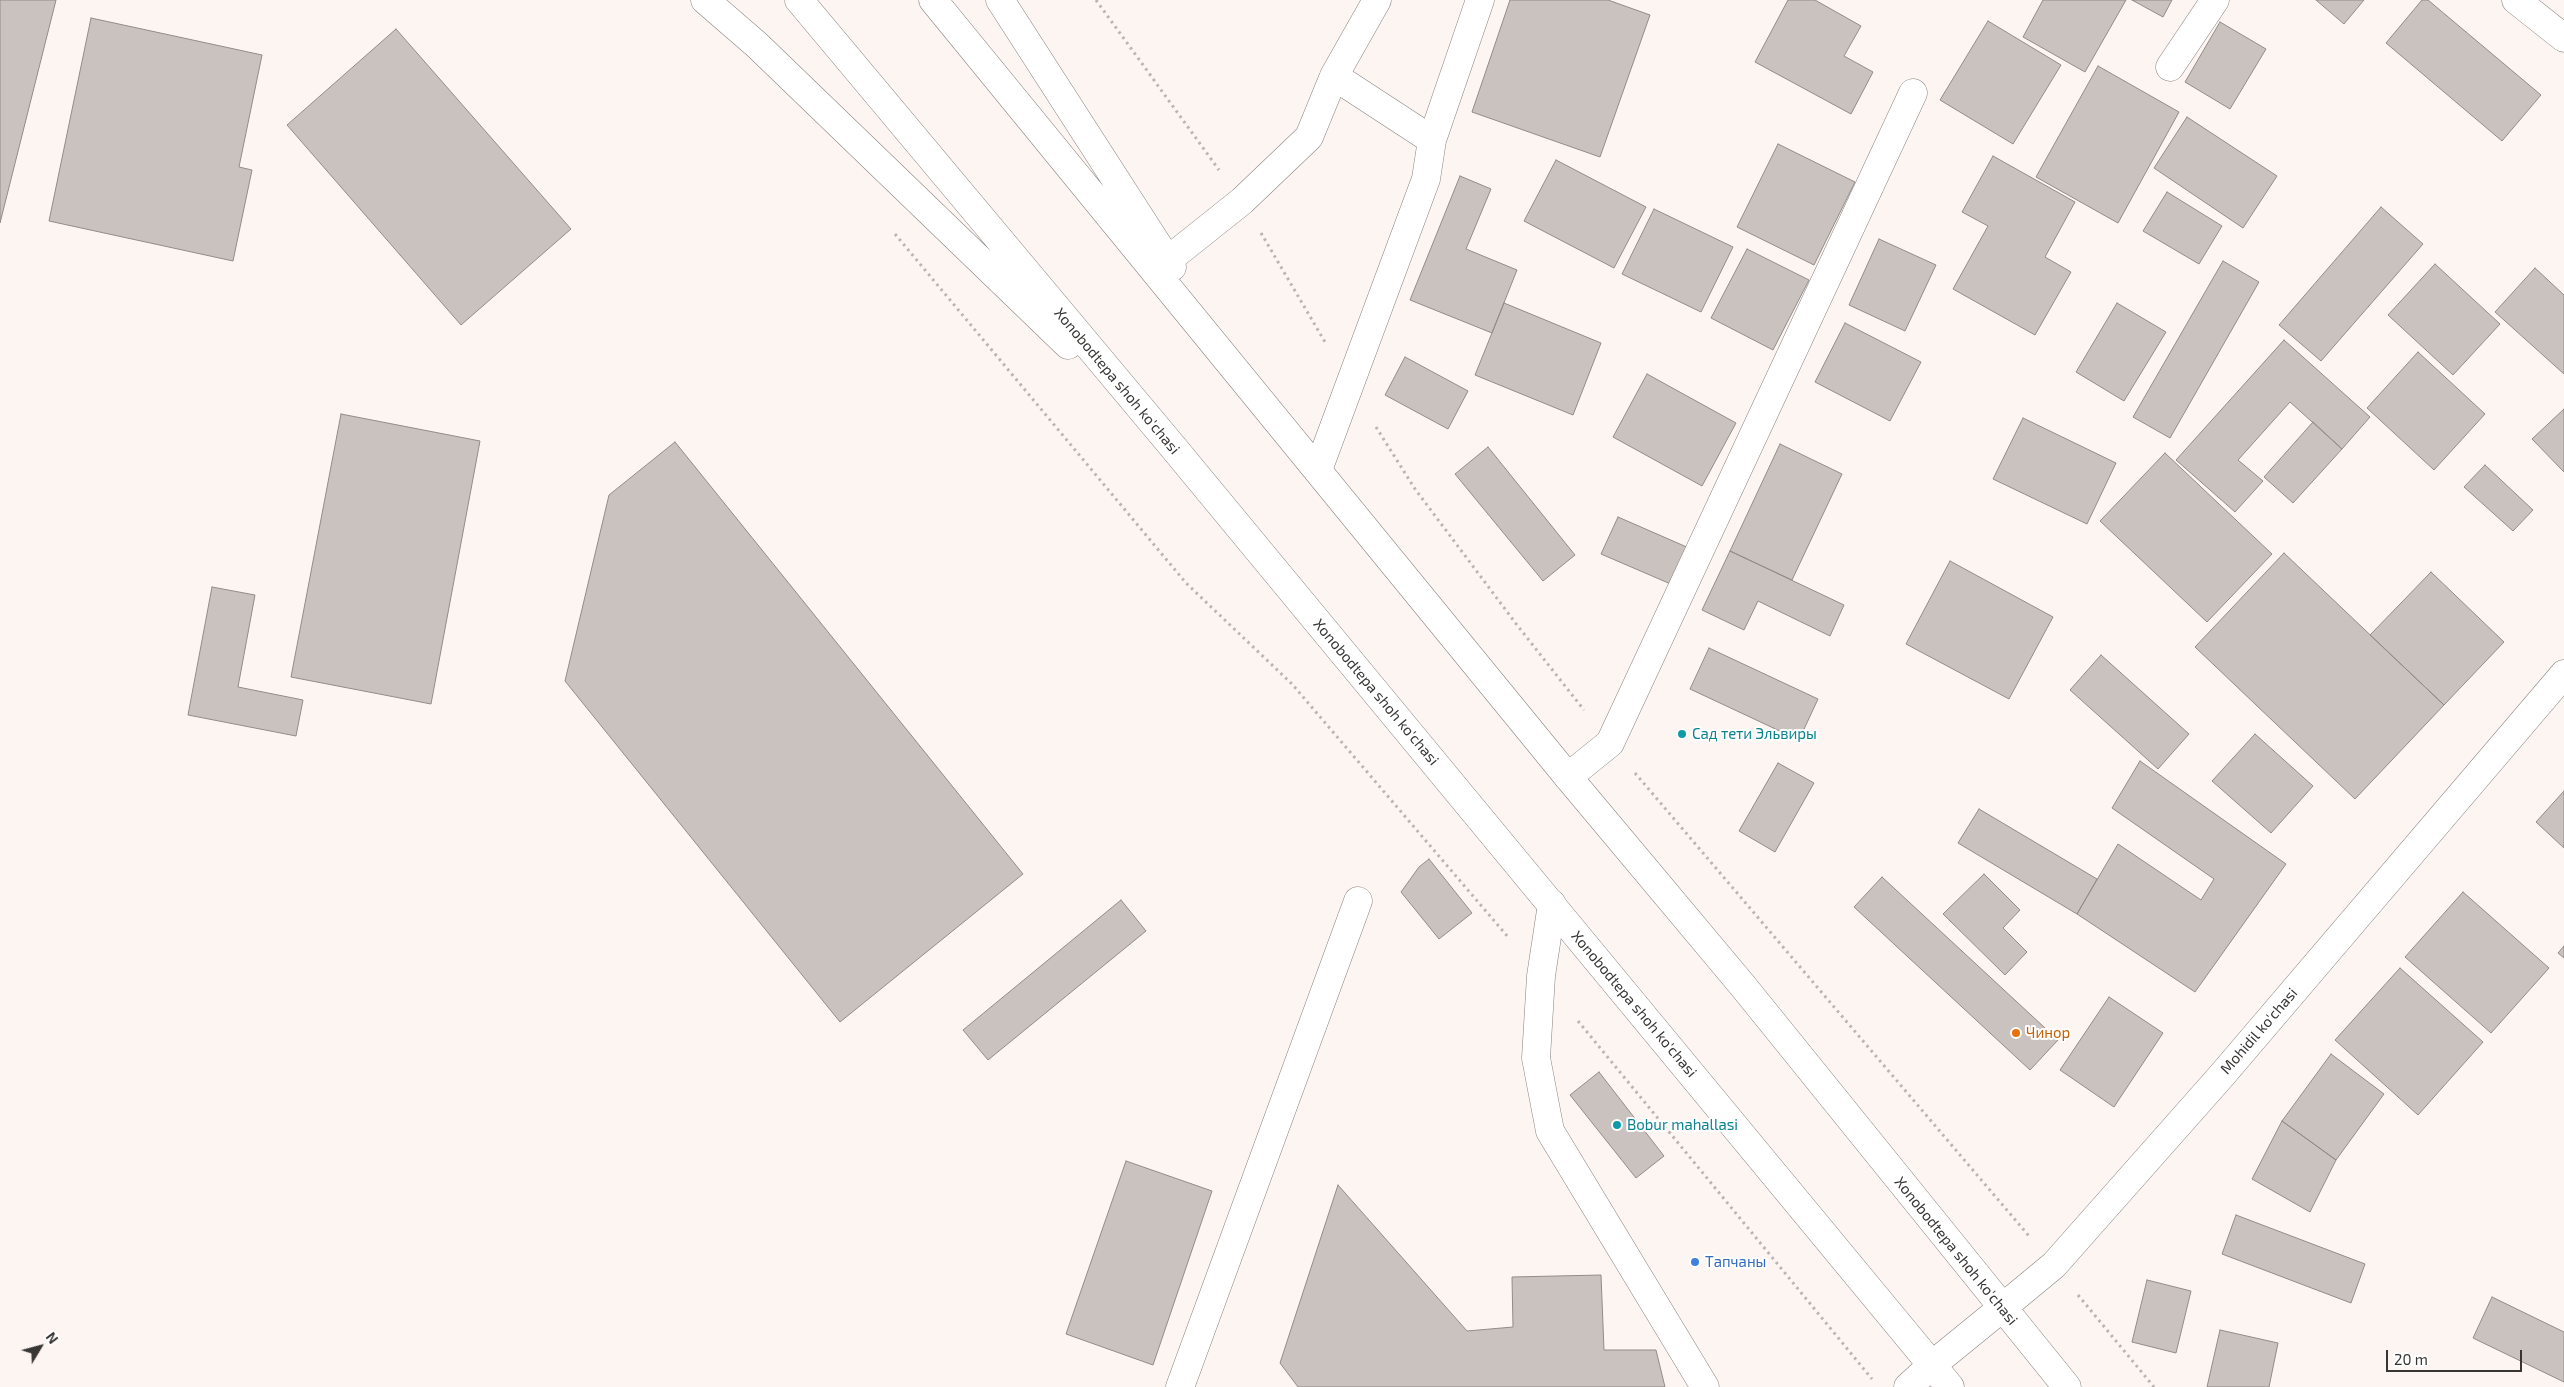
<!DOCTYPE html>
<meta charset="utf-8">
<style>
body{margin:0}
#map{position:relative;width:2564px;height:1387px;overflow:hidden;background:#fcf5f2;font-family:"Exo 2",sans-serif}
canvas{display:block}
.north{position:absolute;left:15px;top:1322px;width:50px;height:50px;-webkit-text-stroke:4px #fff;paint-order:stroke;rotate:53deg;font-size:14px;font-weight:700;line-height:20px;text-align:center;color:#383634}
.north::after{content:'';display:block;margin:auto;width:18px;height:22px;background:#383634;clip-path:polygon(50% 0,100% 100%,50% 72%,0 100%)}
.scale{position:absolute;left:2386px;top:1350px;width:136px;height:22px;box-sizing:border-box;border:2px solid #383634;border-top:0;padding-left:6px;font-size:15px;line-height:18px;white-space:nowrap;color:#383634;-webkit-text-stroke:4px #fff;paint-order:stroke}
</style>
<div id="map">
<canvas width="2564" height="1387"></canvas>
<div class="north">N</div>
<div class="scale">20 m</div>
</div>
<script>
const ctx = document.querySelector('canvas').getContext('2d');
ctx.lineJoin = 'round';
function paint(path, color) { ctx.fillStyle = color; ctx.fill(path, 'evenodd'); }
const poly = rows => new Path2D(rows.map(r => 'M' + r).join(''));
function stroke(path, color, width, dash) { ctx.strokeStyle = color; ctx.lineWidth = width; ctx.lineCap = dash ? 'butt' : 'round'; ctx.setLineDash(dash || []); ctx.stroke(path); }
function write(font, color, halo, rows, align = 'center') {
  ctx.font = font + ' "Exo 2",sans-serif'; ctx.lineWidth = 4; ctx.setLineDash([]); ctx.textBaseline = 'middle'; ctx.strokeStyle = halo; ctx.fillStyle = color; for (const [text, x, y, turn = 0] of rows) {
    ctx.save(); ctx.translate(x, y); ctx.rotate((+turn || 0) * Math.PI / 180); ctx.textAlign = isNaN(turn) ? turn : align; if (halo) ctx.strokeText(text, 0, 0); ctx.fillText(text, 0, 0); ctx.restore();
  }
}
const building = poly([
 [0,0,56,0,0,223,0,0],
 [1510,0,1608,0,1650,15,1600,157,1472,112,1510,0],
 [1788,0,1815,0,1861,26,1844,56,1873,72,1851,114,1755,62,1788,0],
 [2043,0,2126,0,2085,72,2023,37,2043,0],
 [2132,0,2172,0,2163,17,2132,0],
 [2316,0,2364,0,2344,24,2316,0],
 [2422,0,2428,0,2541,95,2502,141,2386,43,2422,0],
 [91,18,262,55,239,167,252,170,233,261,49,221,91,18],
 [1988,21,2061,65,2013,144,1940,100,1988,21],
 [2220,22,2266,49,2230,109,2185,82,2220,22],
 [396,29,571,229,461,325,287,125,396,29],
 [2098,66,2179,112,2118,223,2036,177,2098,66],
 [2187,117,2277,176,2243,228,2154,168,2187,117],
 [1778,144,1855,182,1814,265,1737,227,1778,144],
 [1993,156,2075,202,2045,257,2071,272,2035,335,1953,289,1988,226,1962,212,1993,156],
 [1556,160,1646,207,1614,268,1524,221,1556,160],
 [1460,176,1491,189,1466,249,1517,270,1492,333,1410,300,1460,176],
 [2167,192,2222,226,2199,264,2143,231,2167,192],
 [2381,207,2423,244,2321,361,2279,325,2381,207],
 [1654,209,1733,247,1701,312,1622,274,1654,209],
 [1879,239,1936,265,1905,331,1849,305,1879,239],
 [1747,249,1809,280,1773,350,1711,318,1747,249],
 [2223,261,2259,282,2170,438,2133,417,2223,261],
 [2435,264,2500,324,2453,375,2388,315,2435,264],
 [2535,268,2564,295,2564,374,2495,312,2535,268],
 [1504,303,1601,343,1573,415,1475,375,1504,303],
 [2117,303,2166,332,2124,401,2076,372,2117,303],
 [1845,323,1921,362,1890,421,1815,382,1845,323],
 [2284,340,2370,417,2342,449,2290,402,2238,460,2263,481,2235,512,2176,460,2284,340],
 [2418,352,2485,414,2434,470,2367,408,2418,352],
 [1405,357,1468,391,1448,429,1385,395,1405,357],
 [1647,374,1736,423,1702,486,1613,437,1647,374],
 [2564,409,2564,472,2532,439,2564,409],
 [341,414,480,441,431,704,291,677,341,414],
 [2023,418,2116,463,2087,524,1993,479,2023,418],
 [2313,422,2342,449,2293,503,2264,477,2313,422],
 [675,442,1023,874,840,1022,565,681,609,495,675,442],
 [1780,444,1842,474,1792,580,1730,551,1780,444],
 [1488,447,1575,555,1543,581,1455,474,1488,447],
 [2165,453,2272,554,2207,622,2100,521,2165,453],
 [2485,465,2533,510,2513,531,2464,487,2485,465],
 [1618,517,1689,548,1673,585,1601,554,1618,517],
 [1730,551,1844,605,1830,636,1758,601,1744,630,1702,610,1730,551],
 [2284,553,2444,705,2355,799,2195,647,2284,553],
 [1950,561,2053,617,2009,699,1906,644,1950,561],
 [2431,572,2504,642,2444,705,2370,635,2431,572],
 [212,587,255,595,238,687,303,700,296,736,188,715,212,587],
 [1709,648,1818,699,1799,740,1690,689,1709,648],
 [2101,655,2189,734,2158,769,2070,690,2101,655],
 [2255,734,2313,786,2271,833,2212,781,2255,734],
 [2140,761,2286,864,2195,992,2077,914,2118,844,2201,900,2214,879,2112,808,2140,761],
 [1778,763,1814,783,1775,852,1739,831,1778,763],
 [2564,791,2564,848,2536,822,2564,791],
 [1979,809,2097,879,2077,914,1958,843,1979,809],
 [1429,859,1472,913,1439,939,1401,892,1419,867,1429,859],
 [1984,874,2020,910,2003,928,2027,952,2005,975,1943,914,1984,874],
 [1882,877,2058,1040,2030,1070,1854,907,1882,877],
 [2463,892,2549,968,2491,1033,2405,957,2463,892],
 [1121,900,1146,931,988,1060,963,1030,1121,900],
 [2564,946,2564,958,2558,953,2564,946],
 [2400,968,2483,1042,2418,1115,2335,1040,2400,968],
 [2109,997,2163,1033,2114,1107,2060,1070,2109,997],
 [2331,1054,2384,1094,2336,1160,2282,1121,2331,1054],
 [1599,1072,1664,1156,1636,1178,1570,1095,1599,1072],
 [2282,1121,2336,1160,2310,1212,2252,1179,2282,1121],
 [1126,1161,1212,1191,1153,1365,1066,1334,1126,1161],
 [1338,1185,1467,1331,1513,1327,1512,1277,1601,1275,1604,1350,1656,1350,1665,1387,1298,1387,1280,1363,1338,1185],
 [2236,1215,2365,1264,2351,1303,2222,1254,2236,1215],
 [2147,1280,2191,1291,2176,1353,2132,1342,2147,1280],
 [2492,1297,2564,1332,2564,1382,2473,1338,2492,1297],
 [2220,1330,2278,1343,2269,1387,2207,1387,2220,1330]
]);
paint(building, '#c9c2be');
stroke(building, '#928c88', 1);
const minor = poly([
 [2516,0,2564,38],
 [2170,67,2215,0],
 [1334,76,1432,140],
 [1168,260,1242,201,1309,137,1334,76,1377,0],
 [1318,470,1426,179,1432,140,1480,0],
 [1568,777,1610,743,1913,93],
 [1552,904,1541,976,1536,1058,1550,1131,1705,1387],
 [2002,1308,2054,1265,2223,1074,2564,674],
 [1180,1387,1358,901],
 [1908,1387,1932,1365]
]);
const highway = poly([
 [705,0,757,45,1068,345],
 [799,0,1173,447,1950,1387],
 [933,0,1568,777,1743,986,2067,1387],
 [1000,0,1172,267],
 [1932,1365,2002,1308]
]);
stroke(minor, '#898380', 29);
stroke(highway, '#898380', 29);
stroke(poly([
 [1096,0,1219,170],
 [1261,233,1325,342],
 [895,234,1186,583,1292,684,1508,937],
 [1376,427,1415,489,1517,625,1584,710],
 [1635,773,2029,1236],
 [1578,1021,1872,1379],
 [2078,1295,2154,1387]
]), '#bab5b2', 3, [2.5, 4]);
stroke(minor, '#fff', 28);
stroke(highway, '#fff', 28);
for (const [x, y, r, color] of [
 [1682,734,5,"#0f9aa8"],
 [2016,1033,5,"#e8710a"],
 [1617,1125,5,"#0f9aa8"],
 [1695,1262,5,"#3f7fe0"]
]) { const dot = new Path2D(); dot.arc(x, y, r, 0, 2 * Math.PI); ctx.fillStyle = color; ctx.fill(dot); stroke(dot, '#fff', 2); }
write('15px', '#383634', '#fff', [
 ["Xonobodtepa shoh ko'chasi",1117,381,50],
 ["Xonobodtepa shoh ko'chasi",1376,692,50],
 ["Xonobodtepa shoh ko'chasi",1634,1004,50],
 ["Mohidil ko'chasi",2259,1031,-49],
 ["Xonobodtepa shoh ko'chasi",1956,1251,51]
]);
write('15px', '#0d838f', '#fff', [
 ["Сад тети Эльвиры",1692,734],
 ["Bobur mahallasi",1627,1125]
], 'left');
write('15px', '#c56008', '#fff', [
 ["Чинор",2026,1033]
], 'left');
write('15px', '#366cbe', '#fff', [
 ["Тапчаны",1705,1262]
], 'left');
</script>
